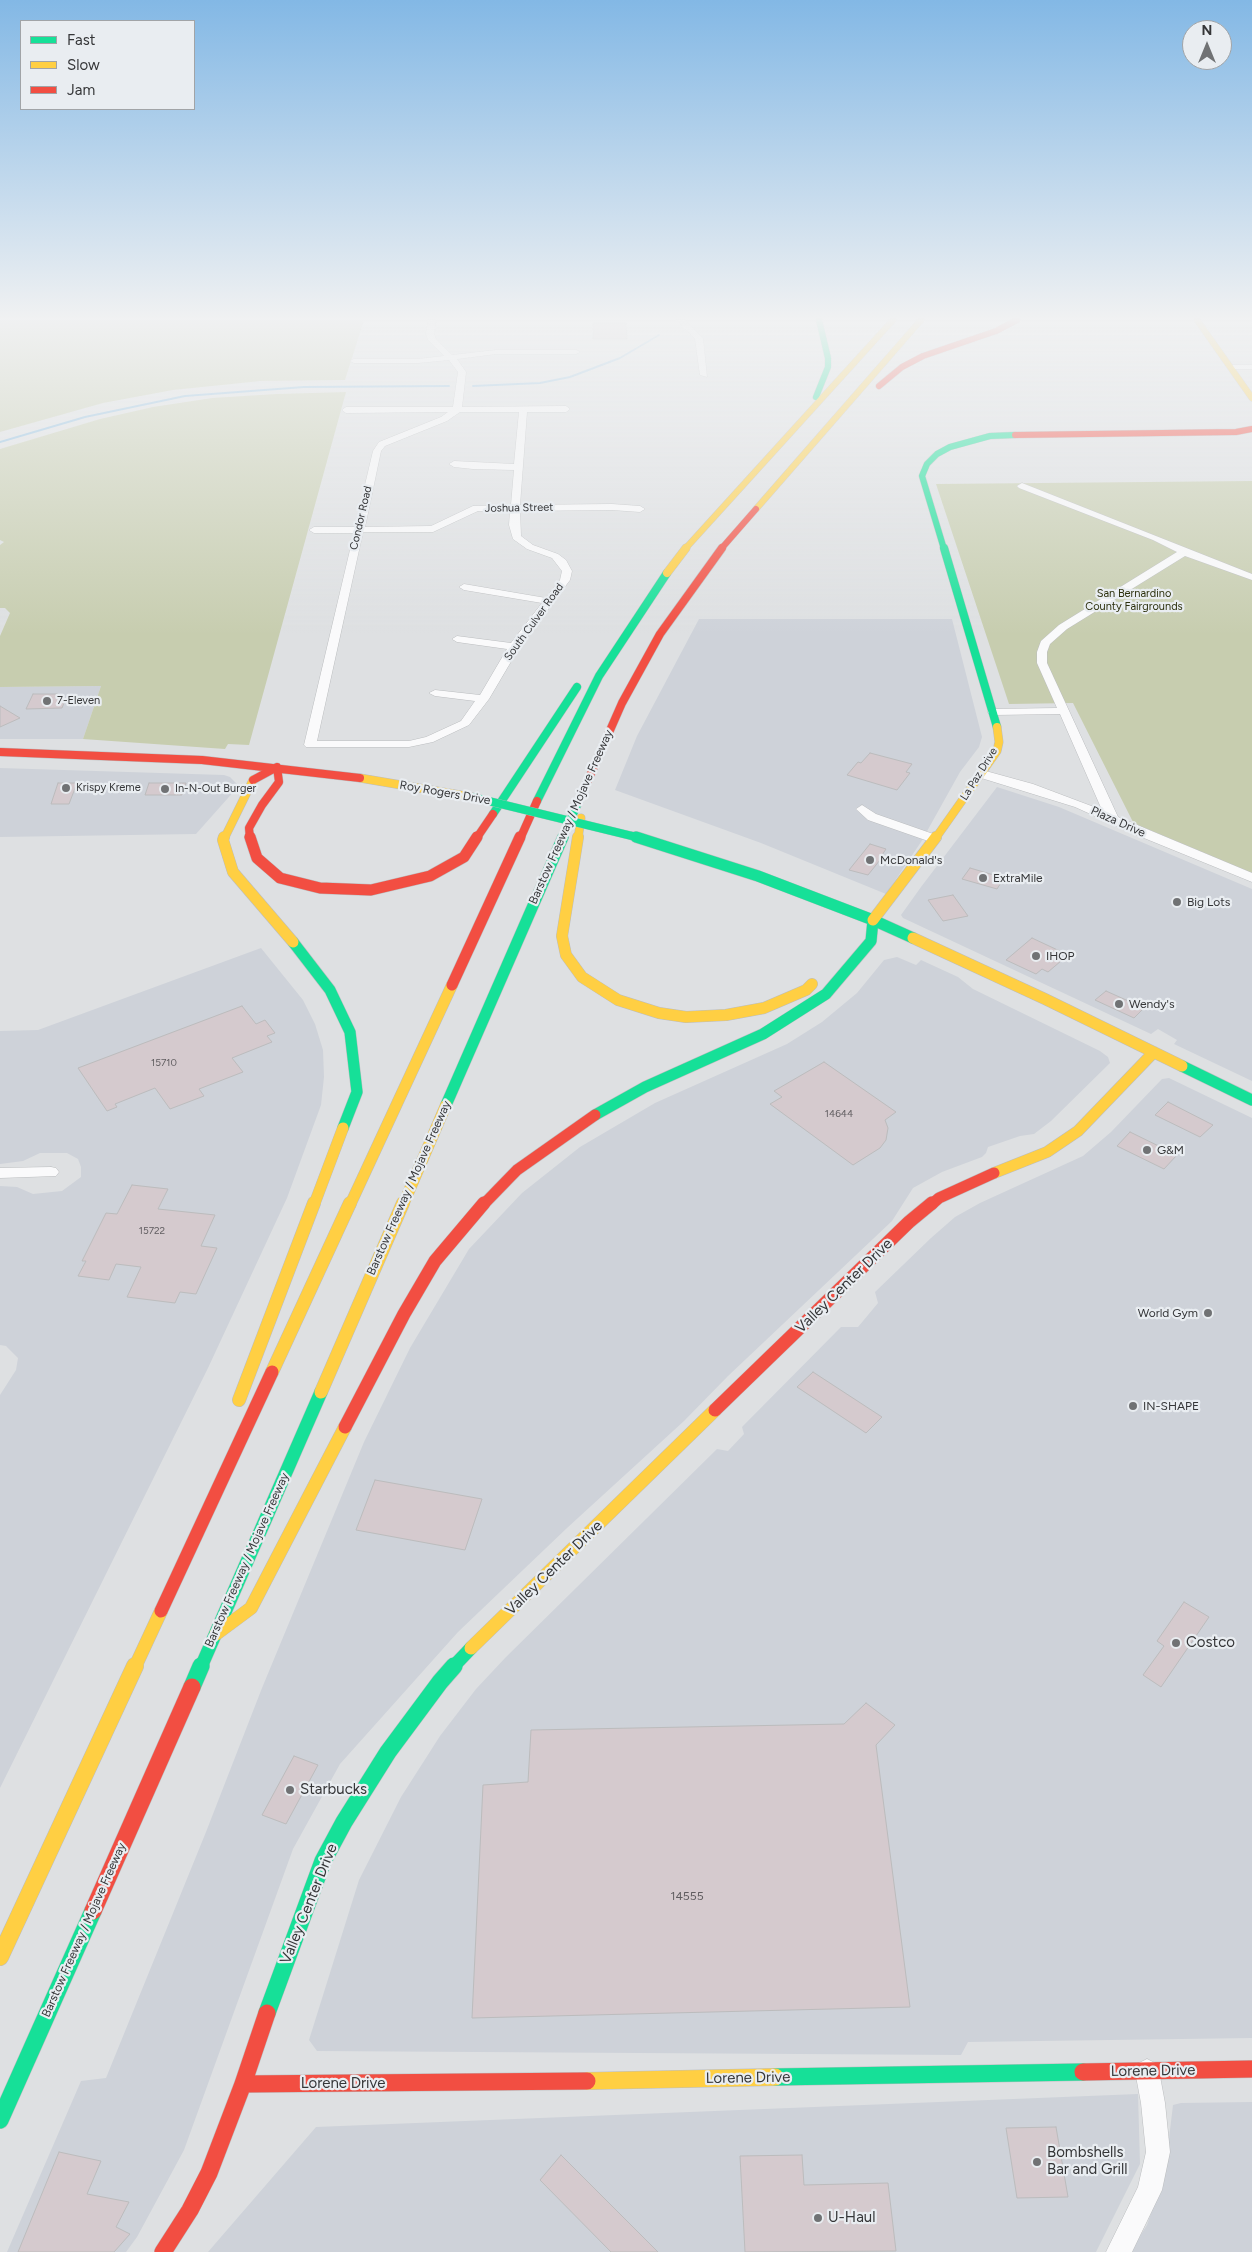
<!DOCTYPE html>
<style>
body{margin:0}
#map{position:relative;width:1252px;height:2252px;overflow:hidden;background:#dee0e2;font-family:Figtree,sans-serif}
canvas{display:block}
.legend{position:absolute;left:20px;top:20px;width:175px;height:90px;box-sizing:border-box;background:#e9edf1;border:1px solid #a1a4a7;margin:0;padding:6px 9px;list-style:none;font-size:15px;color:#353638}
.legend li{display:flex;align-items:center;gap:10px;height:25px}
.legend b{width:25px;border:1px solid #a1a4a7}
.north{position:absolute;left:1182px;top:20px;width:50px;height:50px;box-sizing:border-box;background:#e9edf1;border:1px solid #a1a4a7;border-radius:50%;rotate:0deg;font-size:14px;font-weight:700;line-height:20px;text-align:center;color:#353638}
.north::after{content:'';display:block;margin:auto;width:18px;height:22px;background:#707274;clip-path:polygon(50% 0,100% 100%,50% 72%,0 100%)}
</style>
<div id="map">
<canvas width="1252" height="2252"></canvas>
<ul class="legend">
<li><b style="height:6px;background:#16e098"></b>Fast</li>
<li><b style="height:6px;background:#ffcf43"></b>Slow</li>
<li><b style="height:6px;background:#f24e42"></b>Jam</li>
</ul>
<div class="north">N</div>
</div>
<script>
const ctx = document.querySelector('canvas').getContext('2d');
ctx.lineJoin = 'round';
function paint(path, color) { ctx.fillStyle = color; ctx.fill(path, 'evenodd'); }
const poly = rows => new Path2D(rows.map(r => 'M' + r).join(''));
function stroke(path, color, width, dash) { ctx.strokeStyle = color; ctx.lineWidth = width; ctx.lineCap = dash ? 'butt' : 'round'; ctx.setLineDash(dash || []); ctx.stroke(path); }
function write(font, color, halo, rows, align = 'center') {
  ctx.font = font + ' Figtree,sans-serif'; ctx.lineWidth = 4.5; ctx.setLineDash([]); ctx.textBaseline = 'middle'; ctx.strokeStyle = halo; ctx.fillStyle = color; for (const [text, x, y, turn = 0] of rows) {
    ctx.save(); ctx.translate(x, y); ctx.rotate((+turn || 0) * Math.PI / 180); ctx.textAlign = isNaN(turn) ? turn : align; if (halo) ctx.strokeText(text, 0, 0); ctx.fillText(text, 0, 0); ctx.restore();
  }
}
paint(poly([
 [699,619,952,619,982,737,979,747,960,772,921,842,886,894,761,843,615,790,637,736],
 [101,686,83,739,0,739,0,687],
 [0,768,224,775,230,777,237,784,236,789,196,834,0,837],
 [997,787,1059,807,1252,889,1252,1081,1174,1044,1177,1040,1158,1029,1151,1034,903,918,901,915,921,887],
 [261,948,303,1000,315,1024,323,1050,324,1077,321,1105,287,1198,208,1368,0,1788,0,1395,16,1370,18,1358,6,1346,0,1345,0,1186,17,1187,33,1194,62,1191,81,1177,81,1167,78,1159,67,1153,40,1153,23,1161,0,1164,0,1031,38,1030],
 [897,957,916,965,921,960,958,977,973,989,1100,1051,1108,1057,1110,1063,1051,1121,1034,1134,1020,1136,988,1147,986,1153,982,1157,942,1172,913,1188,892,1221,728,1376,684,1421,567,1528,458,1632,340,1764,293,1849,184,2150,137,2237,126,2252,7,2252,81,2081,106,2078,206,1832,262,1688,364,1442,410,1348,469,1249,522,1193,580,1147,655,1103,787,1044,822,1022,857,993,884,960],
 [1169,1078,1252,1118,1252,2038,968,2042,961,2055,317,2051,309,2040,359,1880,401,1797,440,1736,476,1689,506,1657,717,1449,728,1451,744,1434,742,1427,841,1327,858,1327,878,1303,875,1292,931,1238,955,1217,980,1203,1083,1156,1111,1132,1162,1079],
 [1138,2094,1140,2164,1096,2252,208,2252,316,2127],
 [1252,2102,1252,2252,1130,2252,1147,2225,1165,2172,1173,2105,1181,2103]
]), '#ced2d9');
paint(poly([
 [0,320,364,320,345,380,261,381,173,390,103,403,0,432],
 [346,392,249,745,228,744,225,749,83,739,101,686,0,687,0,636,10,613,5,608,0,608,0,545,4,542,0,540,0,449,100,419,153,407,212,398,276,394],
 [1252,481,1252,873,1140,826,1133,822,1073,703,1009,704,936,484]
]), '#c7cdaf');
stroke(poly([
 [473,386,540,383,570,377,620,358,659,335],
 [0,442,85,417,185,396,304,387,449,386]
]), '#8bbee1', 2);
const building = poly([
 [593,323,626,323,627,339,593,339,593,323],
 [33,694,58,694,56,698,66,698,62,708,26,709,33,694],
 [0,706,20,718,0,727,0,706],
 [870,753,912,764,906,772,910,773,897,790,847,775,858,762,861,763,870,753],
 [58,783,77,783,69,804,51,804,58,783],
 [149,783,186,783,182,795,145,795,149,783],
 [870,844,886,849,882,855,884,855,868,875,849,870,870,844],
 [970,868,1004,878,997,889,962,879,970,868],
 [953,895,968,916,943,921,928,900,953,895],
 [1032,938,1064,953,1058,959,1061,961,1048,972,1042,969,1036,974,1006,960,1032,938],
 [1106,991,1144,1008,1134,1018,1095,1000,1106,991],
 [242,1006,256,1024,265,1020,275,1033,267,1036,272,1042,232,1058,243,1072,199,1089,204,1096,170,1109,155,1088,115,1104,117,1107,107,1111,78,1068,242,1006],
 [824,1062,896,1112,885,1120,888,1128,886,1140,880,1148,853,1165,770,1104,782,1097,774,1091,824,1062],
 [1168,1102,1213,1125,1200,1137,1155,1115,1168,1102],
 [1130,1132,1177,1155,1164,1169,1117,1146,1130,1132],
 [132,1185,168,1189,158,1209,215,1215,201,1246,217,1248,196,1294,180,1292,175,1303,127,1297,141,1267,116,1264,109,1280,78,1276,86,1261,82,1261,106,1213,117,1214,132,1185],
 [813,1372,882,1417,866,1433,797,1387,813,1372],
 [375,1480,482,1499,465,1550,356,1530,375,1480],
 [1184,1602,1209,1617,1161,1687,1143,1675,1164,1646,1157,1641,1184,1602],
 [866,1703,895,1725,876,1745,910,2007,472,2018,483,1785,528,1782,531,1730,844,1724,866,1703],
 [294,1756,318,1765,286,1824,262,1815,294,1756],
 [1056,2127,1068,2197,1017,2198,1006,2128,1056,2127],
 [59,2152,101,2161,87,2194,129,2202,116,2227,130,2234,114,2252,18,2252,59,2152],
 [561,2155,658,2252,611,2252,540,2180,561,2155],
 [802,2155,804,2185,888,2183,896,2251,745,2252,740,2156,802,2155]
]);
paint(building, '#d5cace');
stroke(building, '#bcbcbd', 1);
const street = poly([
 [428,320,436,320,434,334,436,339,452,355,496,350,576,350,580,352,576,354,496,354,457,359,466,372,462,407,566,406,570,409,566,412,527,412,520,505,612,504,640,506,645,509,640,512,612,510,520,511,521,536,533,545,558,554,566,560,572,571,570,580,519,648,489,699,469,725,433,742,409,747,306,747,304,745,354,533,314,533,309,530,314,527,355,527,373,451,379,442,441,417,448,412,346,413,342,410,346,407,453,407,458,372,449,360,418,363,354,363,350,361,354,359,418,359,444,356,428,340,426,334,428,320],
 [460,412,519,412,514,464,454,461,449,464,454,467,473,469,514,470,511,505,473,506,431,526,365,527,381,451,385,446,447,421,460,412],
 [478,511,510,511,509,525,513,539,527,549,552,558,562,571,560,580,546,598,464,584,459,587,464,590,542,603,511,643,457,636,452,639,457,642,507,649,480,695,435,690,429,693,435,696,475,701,461,721,426,737,409,741,317,741,363,532,433,532,478,511],
 [677,320,685,320,703,338,707,377,700,375,695,339,677,320],
 [1227,365,1252,365,1252,369,1230,369,1226,367,1227,365],
 [1022,483,1252,574,1252,580,1185,556,1067,629,1050,644,1047,652,1047,663,1118,817,1252,873,1252,882,1139,836,1075,807,978,777,976,774,982,770,1033,784,1102,810,1060,714,993,715,987,712,993,709,1057,708,1037,663,1037,652,1041,641,1059,625,1177,552,1153,540,1019,488,1017,486,1022,483],
 [862,805,876,814,939,836,941,839,935,843,931,842,868,820,856,809,862,805],
 [51,1167,56,1168,59,1172,56,1176,0,1178,0,1168,51,1167],
 [1147,2059,1155,2063,1159,2071,1165,2103,1170,2152,1162,2190,1132,2252,1106,2252,1138,2187,1146,2152,1141,2103,1135,2071,1139,2063,1147,2059]
]);
const fastFar4 = poly([
 [816,397,828,367,828,358,819,320],
 [944,549,922,476,927,464,937,454,950,447,990,436,1015,435]
]);
const fastFar3 = poly([
 [944,548,997,727],
 [537,801,599,676,667,573],
 [493,814,577,687],
 [632,836,640,839],
 [562,839,582,794]
]);
const fastFar2 = poly([
 [636,837,758,876,873,920,913,938],
 [293,942,330,990,350,1032,357,1092,343,1128],
 [1182,1066,1252,1100],
 [446,1105,563,837],
 [595,1115,645,1087,763,1034,826,994,871,941,873,920]
]);
const fastFar1 = poly([
 [201,1667,321,1392],
 [453,1667,471,1648]
]);
const fast = poly([
 [192,1687,201,1666],
 [267,2013,323,1861,344,1822,388,1752,440,1682,454,1666],
 [775,2077,1083,2072],
 [0,2120,93,1911]
]);
const slowFar4 = poly([
 [1197,320,1252,398],
 [756,509,921,320],
 [685,549,893,320]
]);
const slowFar3 = poly([
 [667,573,686,548],
 [360,778,472,797],
 [224,839,253,780],
 [578,839,581,818],
 [935,839,997,751,999,742,997,727]
]);
const slowFar2 = poly([
 [224,837,223,840,233,872,293,942],
 [578,837,562,936,566,955,582,977,618,1000,659,1013,686,1017,726,1015,764,1008,806,990,812,984],
 [873,920,936,837],
 [913,938,1045,999,1182,1066],
 [994,1173,1047,1152,1078,1131,1154,1052],
 [314,1205,343,1128],
 [350,1205,452,985],
 [403,1205,446,1105]
]);
const slowFar1 = poly([
 [272,1372,350,1203],
 [321,1392,403,1203],
 [239,1400,314,1203],
 [216,1634,251,1608,345,1427],
 [471,1648,715,1410],
 [135,1667,161,1611]
]);
const slow = poly([
 [0,1957,135,1666],
 [587,2081,775,2077]
]);
const jamFar4 = poly([
 [879,386,902,367,923,356,996,331,1017,320],
 [1015,435,1236,432,1252,429],
 [721,549,756,509]
]);
const jamFar3 = poly([
 [0,752,202,760,360,778],
 [582,794,622,703,660,634,722,548],
 [250,839,249,828,262,805,279,782,277,767,253,780],
 [476,839,493,814],
 [520,839,537,801]
]);
const jamFar2 = poly([
 [250,837,257,858,280,878,320,888,371,890,430,876,464,857,477,837],
 [452,985,520,837],
 [483,1205,517,1170,595,1115],
 [931,1205,939,1198,994,1173]
]);
const jamFar1 = poly([
 [715,1410,909,1222,932,1203],
 [345,1427,404,1314,435,1261,484,1203],
 [161,1611,272,1372]
]);
const jam = poly([
 [93,1911,192,1687],
 [1083,2072,1252,2069],
 [243,2084,587,2081],
 [163,2252,190,2210,209,2173,243,2084,267,2013]
]);
stroke(street, '#bbbdbf', 1);
stroke(fastFar4, '#bbbdbf', 7);
stroke(fastFar3, '#bbbdbf', 9);
stroke(fastFar2, '#bbbdbf', 12);
stroke(fastFar1, '#bbbdbf', 14);
stroke(fast, '#bbbdbf', 18);
stroke(slowFar4, '#bbbdbf', 7);
stroke(slowFar3, '#bbbdbf', 9);
stroke(slowFar2, '#bbbdbf', 12);
stroke(slowFar1, '#bbbdbf', 14);
stroke(slow, '#bbbdbf', 18);
stroke(jamFar4, '#bbbdbf', 7);
stroke(jamFar3, '#bbbdbf', 9);
stroke(jamFar2, '#bbbdbf', 12);
stroke(jamFar1, '#bbbdbf', 14);
stroke(jam, '#bbbdbf', 18);
paint(street, '#fafafb');
stroke(fastFar4, '#16e098', 6);
stroke(fastFar3, '#16e098', 8);
stroke(fastFar2, '#16e098', 11);
stroke(fastFar1, '#16e098', 13);
stroke(fast, '#16e098', 17);
stroke(slowFar4, '#ffcf43', 6);
stroke(slowFar3, '#ffcf43', 8);
stroke(slowFar2, '#ffcf43', 11);
stroke(slowFar1, '#ffcf43', 13);
stroke(slow, '#ffcf43', 17);
stroke(jamFar4, '#f24e42', 6);
stroke(jamFar3, '#f24e42', 8);
stroke(jamFar2, '#f24e42', 11);
stroke(jamFar1, '#f24e42', 13);
stroke(jam, '#f24e42', 17);
const fastBridge = poly([
 [472,797,632,836]
]);
stroke(fastBridge, '#bbbdbf', 9, []);
stroke(fastBridge, '#16e098', 8);
const sky = ctx.createLinearGradient(0, 0, 0, 635);
sky.addColorStop(0, '#83b8e5');
sky.addColorStop(0.5, '#f0f1f2');
sky.addColorStop(1, '#f0f1f200');
ctx.fillStyle = sky;
ctx.fillRect(0, 0, 1252, 635);
for (const [x, y, r, color] of [
 [47,701,5,"#707274"],
 [66,788,5,"#707274"],
 [165,789,5,"#707274"],
 [870,860,5,"#707274"],
 [983,878,5,"#707274"],
 [1177,902,5,"#707274"],
 [1036,956,5,"#707274"],
 [1119,1004,5,"#707274"],
 [1147,1150,5,"#707274"],
 [1208,1313,5,"#707274"],
 [1133,1406,5,"#707274"],
 [1176,1643,5,"#707274"],
 [290,1790,5,"#707274"],
 [1037,2162,5,"#707274"],
 [818,2218,5,"#707274"]
]) { const dot = new Path2D(); dot.arc(x, y, r, 0, 2 * Math.PI); ctx.fillStyle = color; ctx.fill(dot); stroke(dot, '#e9edf1', 2); }
write('10px', '#605d60', null, [
 ["15710",164,1063],
 ["14644",839,1114],
 ["15722",152,1231]
]);
write('11px', '#353638', '#e9edf1', [
 ["Joshua Street",519,508,-1],
 ["Condor Road",361,518,-77],
 ["South Culver Road",534,622,-54],
 ["La Paz Drive",979,774,-58]
]);
write('11px', '#2d310e', '#e9edf1', [
 ["San Bernardino",1134,594],
 ["County Fairgrounds",1134,607]
]);
write('11px', '#353638', '#e9edf1', [
 ["7-Eleven",57,701],
 ["Krispy Kreme",76,788],
 ["In-N-Out Burger",175,789]
], 'left');
write('12px', '#353638', '#e9edf1', [
 ["Roy Rogers Drive",445,793,10],
 ["Barstow Freeway / Mojave Freeway",571,817,-66],
 ["Plaza Drive",1118,822,24],
 ["Barstow Freeway / Mojave Freeway",409,1188,-66],
 ["Barstow Freeway / Mojave Freeway",247,1560,-66],
 ["Barstow Freeway / Mojave Freeway",84,1930,-66]
]);
write('12px', '#353638', '#e9edf1', [
 ["McDonald's",880,860],
 ["ExtraMile",993,878],
 ["Big Lots",1187,902],
 ["IHOP",1046,956],
 ["Wendy's",1129,1004],
 ["G&M",1157,1150],
 ["World Gym",1198,1313,"right"],
 ["IN-SHAPE",1143,1406]
], 'left');
write('12px', '#605d60', null, [
 ["14555",687,1896]
]);
write('15px', '#353638', '#e9edf1', [
 ["Valley Center Drive",844,1286,-44],
 ["Valley Center Drive",554,1568,-44],
 ["Valley Center Drive",309,1904,-68],
 ["Lorene Drive",1153,2071,-1],
 ["Lorene Drive",748,2078,-1],
 ["Lorene Drive",343,2084]
]);
write('15px', '#353638', '#e9edf1', [
 ["Costco",1186,1643],
 ["Starbucks",300,1790],
 ["Bombshells",1047,2153],
 ["Bar and Grill",1047,2170],
 ["U-Haul",828,2218]
], 'left');
</script>
